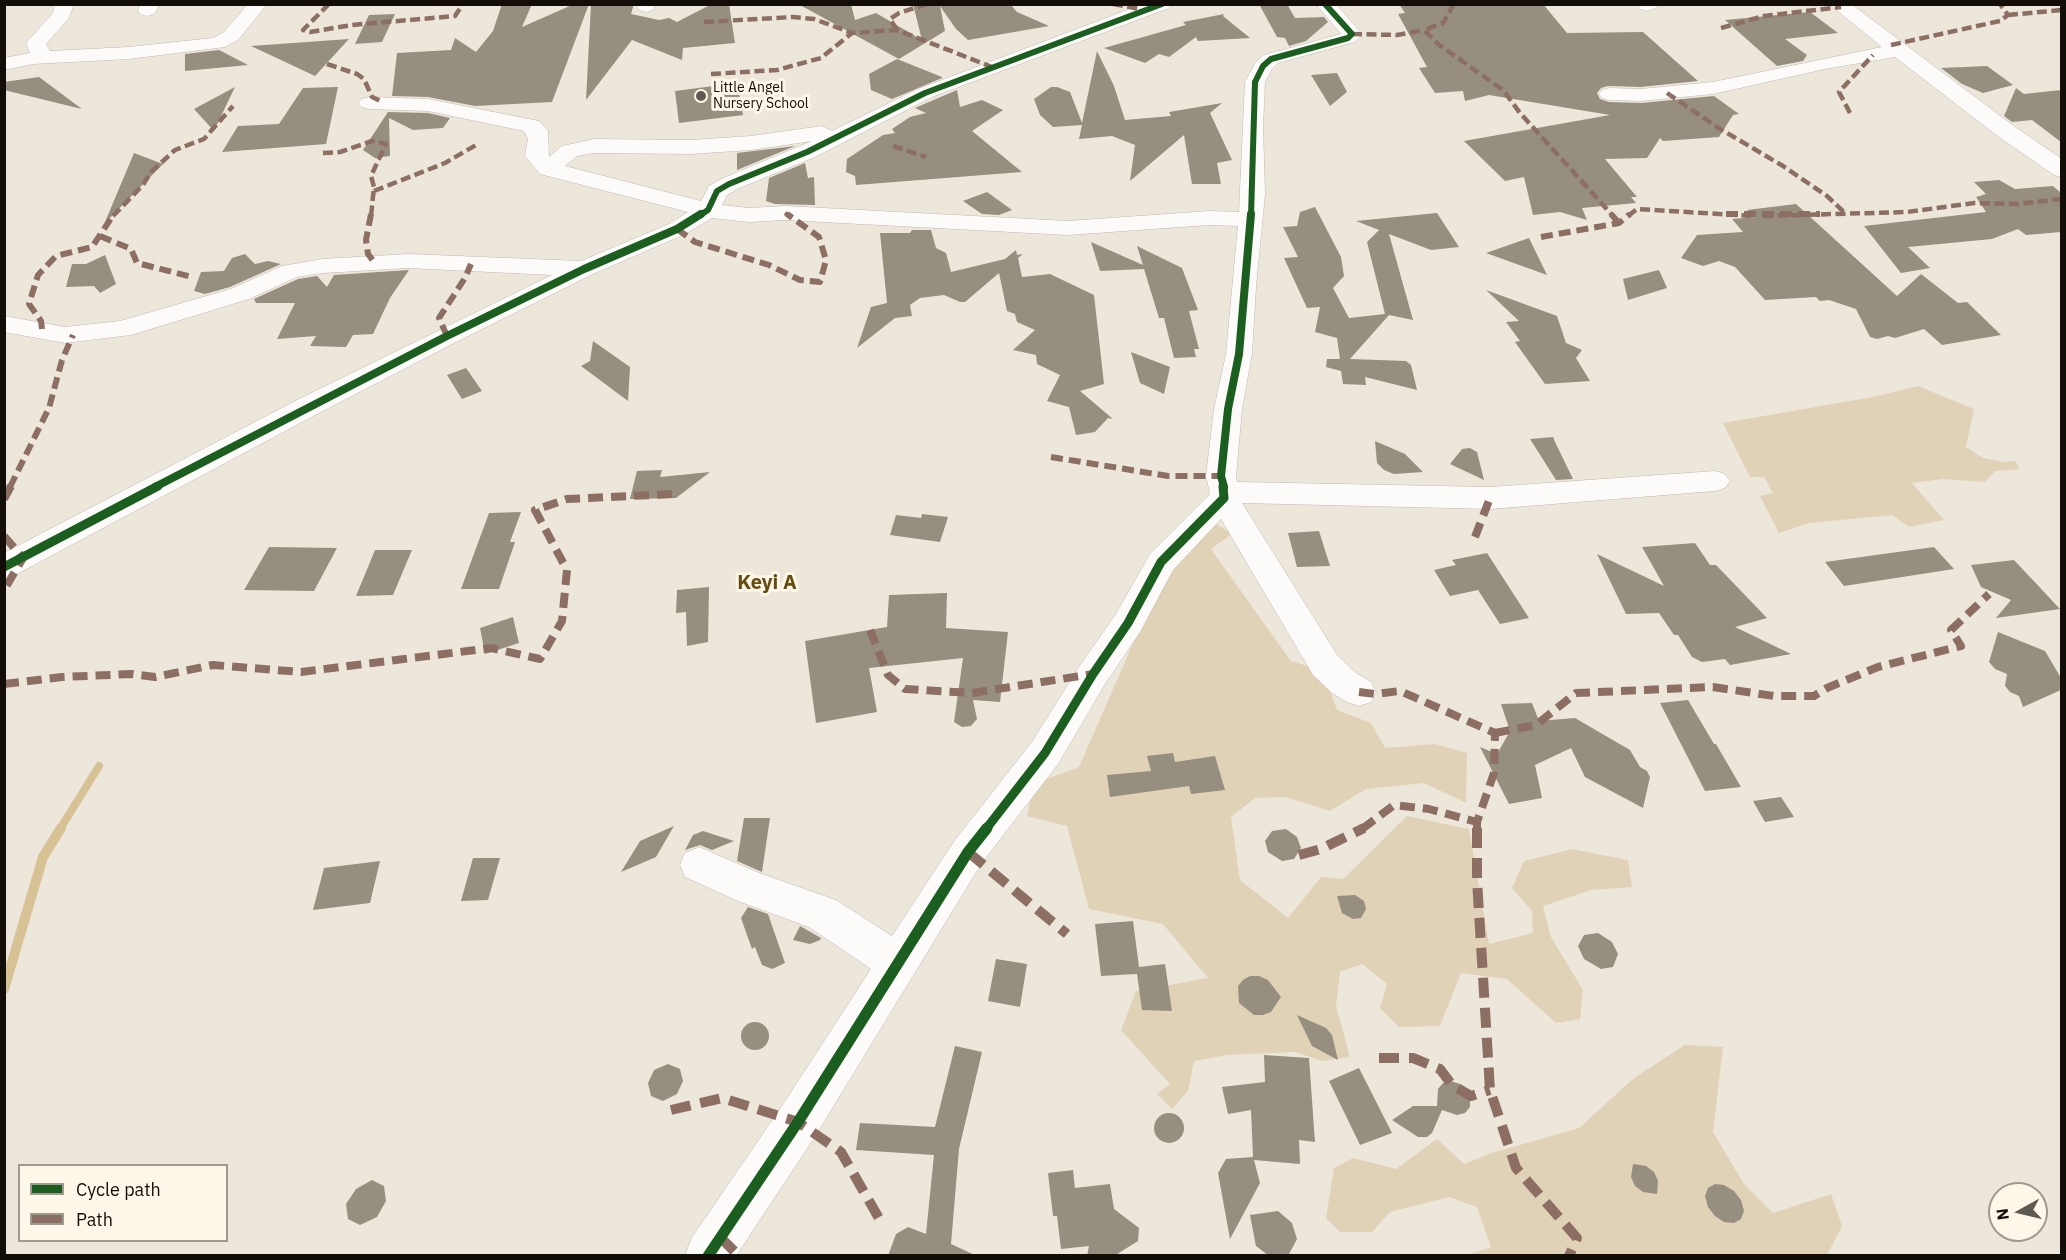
<!DOCTYPE html>
<style>
body{margin:0}
#map{position:relative;width:2066px;height:1260px;overflow:hidden;background:#ede7db;font-family:"IBM Plex Sans",sans-serif}
canvas{display:block}
.frame{position:absolute;inset:0;border:6px solid #120e07;pointer-events:none}
.legend{position:absolute;left:18px;top:1164px;width:210px;height:78px;box-sizing:border-box;background:#fdf7ea;border:2px solid #9f9a8f;margin:0;padding:8px 10px;list-style:none;font-size:18px;color:#120e07}
.legend li{display:flex;align-items:center;gap:12px;height:30px}
.legend b{width:30px;border:2px solid #9f9a8f}
.north{position:absolute;left:1988px;top:1182px;width:60px;height:60px;box-sizing:border-box;background:#fdf7ea;border:2px solid #9f9a8f;border-radius:50%;rotate:262deg;font-size:16px;font-weight:700;line-height:24px;text-align:center;color:#120e07}
.north::after{content:'';display:block;margin:auto;width:21px;height:27px;background:#5f5a51;clip-path:polygon(50% 0,100% 100%,50% 72%,0 100%)}
</style>
<div id="map">
<canvas width="2066" height="1260"></canvas>
<div class="frame"></div>
<ul class="legend">
<li><b style="height:8px;background:#1b5e20"></b>Cycle path</li>
<li><b style="height:8px;background:#8d6e63"></b>Path</li>
</ul>
<div class="north">N</div>
</div>
<script>
const ctx = document.querySelector('canvas').getContext('2d');
ctx.lineJoin = 'round';
function paint(path, color) { ctx.fillStyle = color; ctx.fill(path, 'evenodd'); }
const poly = rows => new Path2D(rows.map(r => 'M' + r).join(''));
function stroke(path, color, width, dash) { ctx.strokeStyle = color; ctx.lineWidth = width; ctx.lineCap = dash ? 'butt' : 'round'; ctx.setLineDash(dash || []); ctx.stroke(path); }
function write(font, color, halo, rows, align = 'center') {
  ctx.font = font + ' "IBM Plex Sans",sans-serif'; ctx.lineWidth = 6; ctx.setLineDash([]); ctx.textBaseline = 'middle'; ctx.strokeStyle = halo; ctx.fillStyle = color; for (const [text, x, y, turn = 0] of rows) {
    ctx.save(); ctx.translate(x, y); ctx.rotate((+turn || 0) * Math.PI / 180); ctx.textAlign = isNaN(turn) ? turn : align; if (halo) ctx.strokeText(text, 0, 0); ctx.fillText(text, 0, 0); ctx.restore();
  }
}
paint(poly([
 [1918,386,1974,409,1966,447,1983,458,2004,462,2015,461,2020,469,1995,471,1985,482,1943,479,1912,483,1944,520,1909,527,1892,515,1809,523,1779,533,1760,496,1773,493,1764,477,1750,477,1723,423,1873,397],
 [1213,522,1232,534,1211,549,1291,661,1323,671,1337,710,1371,723,1385,748,1435,744,1467,753,1466,803,1424,783,1366,789,1330,811,1285,797,1255,798,1231,817,1240,880,1288,918,1321,877,1343,879,1407,816,1469,829,1489,944,1533,933,1532,911,1512,888,1524,861,1572,849,1628,860,1632,887,1591,890,1543,906,1551,937,1583,990,1580,1019,1556,1023,1507,979,1461,973,1440,1026,1399,1027,1380,1008,1387,984,1362,964,1340,972,1336,1006,1350,1057,1322,1061,1295,1052,1227,1055,1194,1061,1188,1091,1172,1109,1157,1094,1170,1084,1121,1030,1136,991,1208,978,1163,924,1089,909,1067,826,1027,816,1034,784,1079,767,1162,577],
 [1685,1045,1723,1047,1713,1132,1744,1184,1773,1213,1831,1194,1842,1226,1827,1255,1466,1256,1491,1247,1477,1207,1449,1197,1390,1212,1372,1232,1340,1232,1326,1218,1334,1168,1353,1158,1396,1169,1437,1139,1464,1164,1492,1153,1579,1128,1634,1078]
]), '#e0d2b7');
stroke(poly([
 [60,829,99,766]
]), '#d7c296', 8);
stroke(poly([
 [4,989,43,857,61,828]
]), '#d7c296', 10);
paint(poly([
 [502,4,532,4,522,27,572,5,589,4,552,102,475,106,428,97,392,96,397,53,451,50,455,38,476,52,493,31],
 [591,4,634,4,631,14,659,20,669,18,677,22,708,6,729,4,735,43,683,48,682,60,632,40,586,100],
 [798,4,851,4,855,20,876,13,922,40,913,4,1010,4,1017,12,1049,26,968,40,956,29,940,6,945,31,899,59],
 [1259,4,1287,4,1295,18,1324,17,1328,22,1306,41,1289,46,1285,38,1277,37],
 [1399,4,1543,4,1567,33,1643,32,1698,81,1641,87,1608,86,1601,88,1597,93,1600,99,1609,102,1641,103,1714,96,1739,114,1733,115,1719,137,1663,141,1660,138,1647,158,1605,159,1637,197,1631,197,1636,203,1582,208,1587,220,1560,212,1533,215,1524,177,1505,181,1464,141,1610,115,1489,95,1465,101,1463,91,1435,93,1419,68,1427,67,1398,14,1405,13],
 [1810,12,1838,33,1785,39,1807,55,1803,61,1777,66,1725,20],
 [395,14,382,42,355,44,369,15],
 [1224,14,1223,16,1250,38,1198,41,1196,37,1169,57,1159,54,1145,63,1104,48,1186,25,1183,22],
 [349,39,315,76,251,46],
 [219,50,248,65,185,71,185,54],
 [1097,51,1114,86,1125,120,1171,116,1169,112,1222,103,1210,113,1232,160,1217,163,1221,184,1192,184,1184,135,1130,181,1135,145,1112,136,1079,139,1082,125,1053,127,1040,115,1034,99,1051,87,1057,87,1070,92,1082,123],
 [897,59,942,77,942,78,892,99,871,90,869,74],
 [1987,66,2013,85,1983,93,1962,84,1941,68],
 [1337,73,1347,92,1330,106,1311,75],
 [39,77,82,109,4,90,4,82],
 [737,83,743,115,679,123,675,91],
 [235,87,214,131,194,109],
 [338,87,326,144,222,152,238,126,279,124,303,88],
 [2016,88,2024,94,2061,90,2061,142,2032,120,2012,122,2004,116],
 [957,90,960,107,982,100,1003,110,972,131,1022,172,856,185,855,176,846,172,847,159,883,135,895,133,892,129,910,117,926,113,915,108],
 [388,112,428,113,450,118,443,128,413,130,389,118,390,156,375,158,363,150],
 [795,146,737,170,737,153],
 [134,153,163,164,106,222,105,222],
 [805,163,808,178,814,177,815,205,775,204,766,201,769,178],
 [1999,180,2015,189,2053,186,2061,193,2061,232,2026,235,2018,229,1992,239,1908,247,1930,268,1901,273,1864,226,1986,212,1976,197,1986,194,1974,182],
 [987,192,1012,210,999,215,982,214,963,201],
 [1796,204,1897,296,1921,274,1958,303,1967,302,2001,335,1942,345,1924,329,1895,338,1888,336,1877,339,1870,337,1856,309,1829,300,1820,301,1816,297,1765,300,1735,267,1719,261,1703,266,1681,258,1697,235,1743,232,1732,219,1755,217,1747,210],
 [1315,207,1341,257,1344,276,1333,288,1349,318,1385,314,1367,242,1379,230,1356,221,1437,213,1459,247,1431,250,1389,234,1413,320,1389,315,1350,359,1406,361,1411,365,1417,390,1365,377,1366,385,1343,384,1341,371,1326,367,1327,359,1340,359,1337,338,1315,332,1320,307,1307,308,1284,258,1298,257,1283,227,1297,226,1300,212],
 [912,230,931,230,936,248,946,253,951,272,1005,259,1016,250,1017,255,1023,254,1018,258,1022,277,1050,274,1094,295,1104,384,1080,391,1113,419,1108,418,1095,432,1076,435,1069,407,1047,401,1060,375,1037,364,1036,355,1013,350,1035,330,1017,322,1015,314,1007,311,999,273,965,302,960,302,944,295,920,298,910,305,912,316,895,318,857,348,871,307,887,303,880,233,910,233],
 [1529,238,1547,275,1486,253],
 [1091,242,1143,265,1137,246,1182,268,1198,310,1189,311,1199,349,1194,349,1196,357,1174,358,1164,318,1159,318,1144,269,1100,271],
 [245,254,255,264,268,261,281,264,230,287,205,294,194,291,201,272,224,271,232,258],
 [105,255,116,284,100,293,94,286,66,287,72,264,86,264],
 [409,270,390,298,373,334,353,335,346,347,310,346,316,336,277,339,295,303,256,303,254,299,298,279,317,276,327,287,334,275],
 [1659,270,1667,288,1628,300,1623,279],
 [1486,290,1557,316,1566,343,1582,350,1576,358,1590,381,1545,384,1515,342,1520,341,1506,322,1519,321],
 [593,341,630,367,628,401,581,366,590,361],
 [1131,352,1170,367,1164,394,1140,383],
 [466,368,482,391,462,399,447,375],
 [1553,437,1556,444,1573,479,1556,480,1530,439],
 [1375,441,1405,454,1423,472,1394,474,1384,470,1377,463],
 [1470,448,1477,452,1484,480,1450,464,1462,449],
 [662,470,660,477,710,472,676,498,630,499,637,471],
 [521,512,510,542,515,542,499,589,461,589,489,513],
 [922,514,948,517,940,542,890,535,896,515,921,518],
 [1319,531,1330,566,1297,567,1288,533],
 [1695,543,1710,565,1716,565,1767,618,1735,627,1791,654,1730,665,1725,659,1702,662,1692,657,1678,635,1674,635,1659,613,1626,614,1597,554,1664,586,1642,547],
 [269,547,337,548,314,591,244,590],
 [1934,547,1954,569,1844,586,1825,562],
 [375,550,412,550,393,595,356,596],
 [1487,553,1529,618,1500,624,1478,590,1450,596,1434,570,1456,565,1452,560],
 [2014,560,2060,609,1996,618,2011,600,1981,587,1971,565],
 [709,587,708,642,687,646,686,612,676,613,677,590],
 [947,593,946,628,1008,632,1000,702,973,700,977,719,971,726,962,727,954,722,963,658,869,668,877,712,816,723,805,641,887,627,889,595],
 [513,617,519,643,485,654,480,628],
 [1998,632,2045,651,2061,678,2061,690,2023,707,2019,696,2010,692,2005,686,2007,674,1995,669,1989,662],
 [1688,700,1714,744,1716,744,1741,787,1705,791,1660,703],
 [1532,703,1539,721,1575,718,1630,750,1640,767,1647,771,1650,777,1643,808,1585,777,1571,748,1535,765,1542,798,1509,804,1480,747,1497,754,1510,731,1501,704],
 [1173,753,1175,762,1215,756,1225,790,1191,794,1189,786,1110,797,1107,775,1151,771,1147,756],
 [1781,797,1794,817,1765,822,1753,801],
 [744,818,770,818,762,872,737,861],
 [674,826,656,857,621,872,640,841],
 [1286,829,1297,837,1301,848,1294,859,1282,861,1268,852,1265,841,1272,831],
 [703,831,734,841,712,850,700,845,685,850,693,835],
 [473,858,500,858,488,900,461,901],
 [380,861,370,903,313,910,324,868],
 [1355,895,1364,901,1366,909,1361,918,1353,919,1342,913,1337,896],
 [748,907,768,914,785,963,772,969,762,965,755,947,752,949,741,918],
 [1133,921,1139,967,1165,964,1172,1011,1142,1010,1137,974,1101,976,1095,924],
 [800,926,821,938,820,940,810,944,793,940],
 [1598,933,1612,942,1618,954,1613,967,1601,969,1584,959,1578,946,1584,935],
 [996,959,1027,964,1020,1007,988,1001],
 [1250,976,1259,976,1268,980,1281,997,1271,1012,1263,1015,1254,1015,1239,1003,1238,986,1243,980],
 [1297,1015,1326,1028,1332,1035,1338,1060,1312,1046],
 '741 1036a14 14 0 1 1 28 0a14 14 0 1 1-28 0Z',
 [955,1046,982,1052,959,1149,951,1244,977,1256,888,1256,896,1234,908,1227,926,1234,934,1155,856,1150,860,1123,935,1127],
 [1264,1055,1309,1058,1315,1142,1299,1140,1300,1164,1254,1160,1260,1183,1230,1239,1218,1173,1226,1159,1253,1157,1251,1110,1228,1114,1222,1087,1265,1082],
 [668,1064,680,1069,683,1081,677,1094,663,1101,651,1096,648,1083,654,1070],
 [1359,1068,1392,1133,1360,1145,1329,1081],
 [1451,1081,1460,1084,1467,1091,1470,1099,1470,1107,1465,1113,1457,1115,1442,1110,1432,1133,1427,1137,1418,1137,1392,1120,1413,1106,1437,1106,1438,1089,1443,1083],
 '1154 1128a15 15 0 1 1 30 0a15 15 0 1 1-30 0Z',
 [1633,1164,1646,1166,1654,1172,1658,1181,1657,1194,1643,1192,1635,1186,1631,1177],
 [1073,1170,1075,1188,1110,1184,1114,1209,1139,1228,1138,1241,1114,1256,1087,1256,1089,1246,1061,1249,1057,1216,1053,1216,1048,1173],
 [372,1180,384,1186,386,1201,377,1217,360,1225,348,1219,346,1204,356,1189],
 [1715,1184,1724,1185,1734,1191,1741,1200,1744,1211,1741,1219,1734,1223,1724,1222,1715,1216,1708,1207,1705,1196,1708,1188],
 [1278,1211,1292,1223,1297,1239,1288,1256,1269,1256,1256,1246,1250,1215]
]), '#968e7e');
const minor = poly([
 [55,4,74,4,69,18,46,44,50,51,129,47,213,38,224,32,248,4,267,4,238,40,225,47,129,59,33,64,4,70,4,58,30,53,26,43,53,13,55,4],
 [141,4,160,4,154,14,147,16,140,14,138,10,141,4],
 [637,4,656,4,653,10,646,12,639,10,637,4],
 [1143,4,1171,4,1169,8,932,97,815,157,737,189,727,195,722,205,749,208,785,206,1068,221,1209,211,1239,212,1245,82,1256,62,1264,55,1341,34,1316,4,1336,4,1362,34,1359,38,1355,42,1278,63,1272,69,1265,82,1263,128,1265,194,1256,287,1252,354,1242,409,1236,476,1237,482,1490,487,1715,471,1725,474,1730,481,1725,488,1715,491,1490,509,1242,503,1337,655,1356,673,1371,682,1376,692,1371,702,1359,706,1347,702,1332,693,1313,675,1221,519,1173,570,1140,632,1105,684,1058,764,981,864,814,1138,736,1256,685,1256,691,1239,782,1106,871,969,809,927,738,901,685,877,680,865,685,853,699,847,759,873,836,900,892,936,955,840,1032,742,1081,664,1116,614,1150,554,1210,494,1206,476,1214,409,1226,354,1238,226,1209,225,1068,235,785,220,749,222,712,218,685,234,593,274,456,342,319,413,15,575,4,579,4,553,299,399,552,275,408,268,323,273,297,277,249,299,131,335,65,343,4,332,4,316,65,327,120,321,231,289,282,266,323,259,408,254,581,261,669,224,688,212,540,174,525,156,528,139,524,131,428,111,369,109,362,107,358,103,362,99,369,97,428,99,539,121,548,131,549,157,562,146,594,139,691,140,751,136,822,126,832,131,918,89,1143,4],
 [812,141,721,179,709,186,701,201,565,166,577,156,594,153,691,154,751,150,812,141],
 [1658,4,1656,8,1647,11,1640,9,1638,5,1658,4],
 [1829,4,1851,4,2015,127,2062,159,2062,177,2054,175,1999,137,1895,57,1825,69,1713,94,1641,101,1609,100,1602,98,1599,94,1602,90,1609,88,1641,89,1713,82,1882,47,1829,4]
]);
stroke(minor, '#beb9b0', 1);
paint(minor, '#fcfbfa');
stroke(poly([
 [329,4,303,30,310,32,352,25,455,16,463,4],
 [1113,4,1140,9],
 [1454,4,1443,23,1424,30,1438,44,1503,90,1520,113,1613,216],
 [2008,15,2062,10],
 [704,22,793,17,814,19,852,33],
 [1721,28,1764,16,1841,7],
 [897,30,890,19,899,13,927,4],
 [1352,34,1397,35,1424,30],
 [1891,45,2000,21,2008,15,2000,4],
 [327,64,357,74,364,79,372,97,383,102],
 [711,74,777,70,821,58,852,33,897,30,992,67],
 [1667,93,1717,127,1783,166,1827,196,1846,214],
 [1850,113,1839,92,1873,55],
 [893,146,926,157],
 [323,153,340,152,372,141,386,144,371,176,374,187,371,216],
 [374,191,445,163,476,145],
 [785,213,789,216],
 [113,216,143,185,151,172,175,150,204,139,233,106],
 [1628,216,1637,209,1752,216],
 [1763,216,1907,212,1974,203,2017,204,2062,199]
]), '#8d6e63', 4.5, [10, 4.5]);
stroke(poly([
 [371,214,366,240,368,254,374,262],
 [1611,214,1619,223],
 [1726,214,1820,214],
 [677,229,695,242,769,265,800,280,820,282,826,260,819,237,787,214],
 [100,236,131,249,137,263,192,277],
 [1541,237,1619,223,1630,214],
 [42,329,41,321,29,304,38,275,56,256,92,247,114,214],
 [447,336,439,318,465,278,471,264],
 [1051,457,1168,476,1221,476],
 [10,487,49,408,62,360,73,335]
]), '#8d6e63', 6, [12, 6]);
stroke(poly([
 [4,499,11,486],
 [4,536,23,558,4,590],
 [1475,537,1490,498],
 [870,630,888,675,905,689,972,693,1093,674],
 [4,684,62,677,131,674,155,677,213,665,301,672,491,648,540,659,562,621,567,570,535,510,567,499,673,494],
 [1359,692,1375,694,1400,691,1495,733,1494,773,1477,822,1477,829],
 [1495,733,1536,725,1576,693,1713,687,1774,696,1814,696,1827,688,1878,667,1961,646,1951,630,1989,594],
 [1362,829,1394,805,1429,809,1477,822]
]), '#8d6e63', 8, [15, 8]);
stroke(poly([
 [1477,828,1477,880,1490,1090,1516,1168,1577,1238,1569,1256],
 [968,852,1067,934],
 [1299,855,1321,849,1364,828],
 [1379,1058,1413,1058,1440,1069,1452,1085,1471,1096,1490,1090],
 [671,1110,722,1098,798,1122,841,1152,880,1220],
 [720,1237,739,1256]
]), '#8d6e63', 10, [20, 10]);
stroke(poly([
 [699,216,708,210,717,191,729,184,807,152,925,93,1162,4],
 [1251,216,1255,82,1263,66,1271,59,1348,38,1352,34,1325,4]
]), '#1b5e20', 6);
stroke(poly([
 [155,487,447,336,584,269,677,229,701,214],
 [1224,487,1221,476,1228,409,1239,354,1251,214]
]), '#1b5e20', 8);
stroke(poly([
 [4,567,158,486],
 [986,829,1045,753,1093,674,1128,623,1161,562,1224,498,1223,486]
]), '#1b5e20', 9);
stroke(poly([
 [708,1256,798,1122,968,852,987,828]
]), '#1b5e20', 11);
for (const [x, y, r, color] of [
 [701,96,6,"#5f5a51"]
]) { const dot = new Path2D(); dot.arc(x, y, r, 0, 2 * Math.PI); ctx.fillStyle = color; ctx.fill(dot); stroke(dot, '#fdf7ea', 2); }
write('14px', '#120e07', '#fdf7ea', [
 ["Little Angel",713,88],
 ["Nursery School",713,104]
], 'left');
write('bold 20px', '#654d12', '#fdf7ea', [
 ["Keyi A",767,583]
]);
</script>
